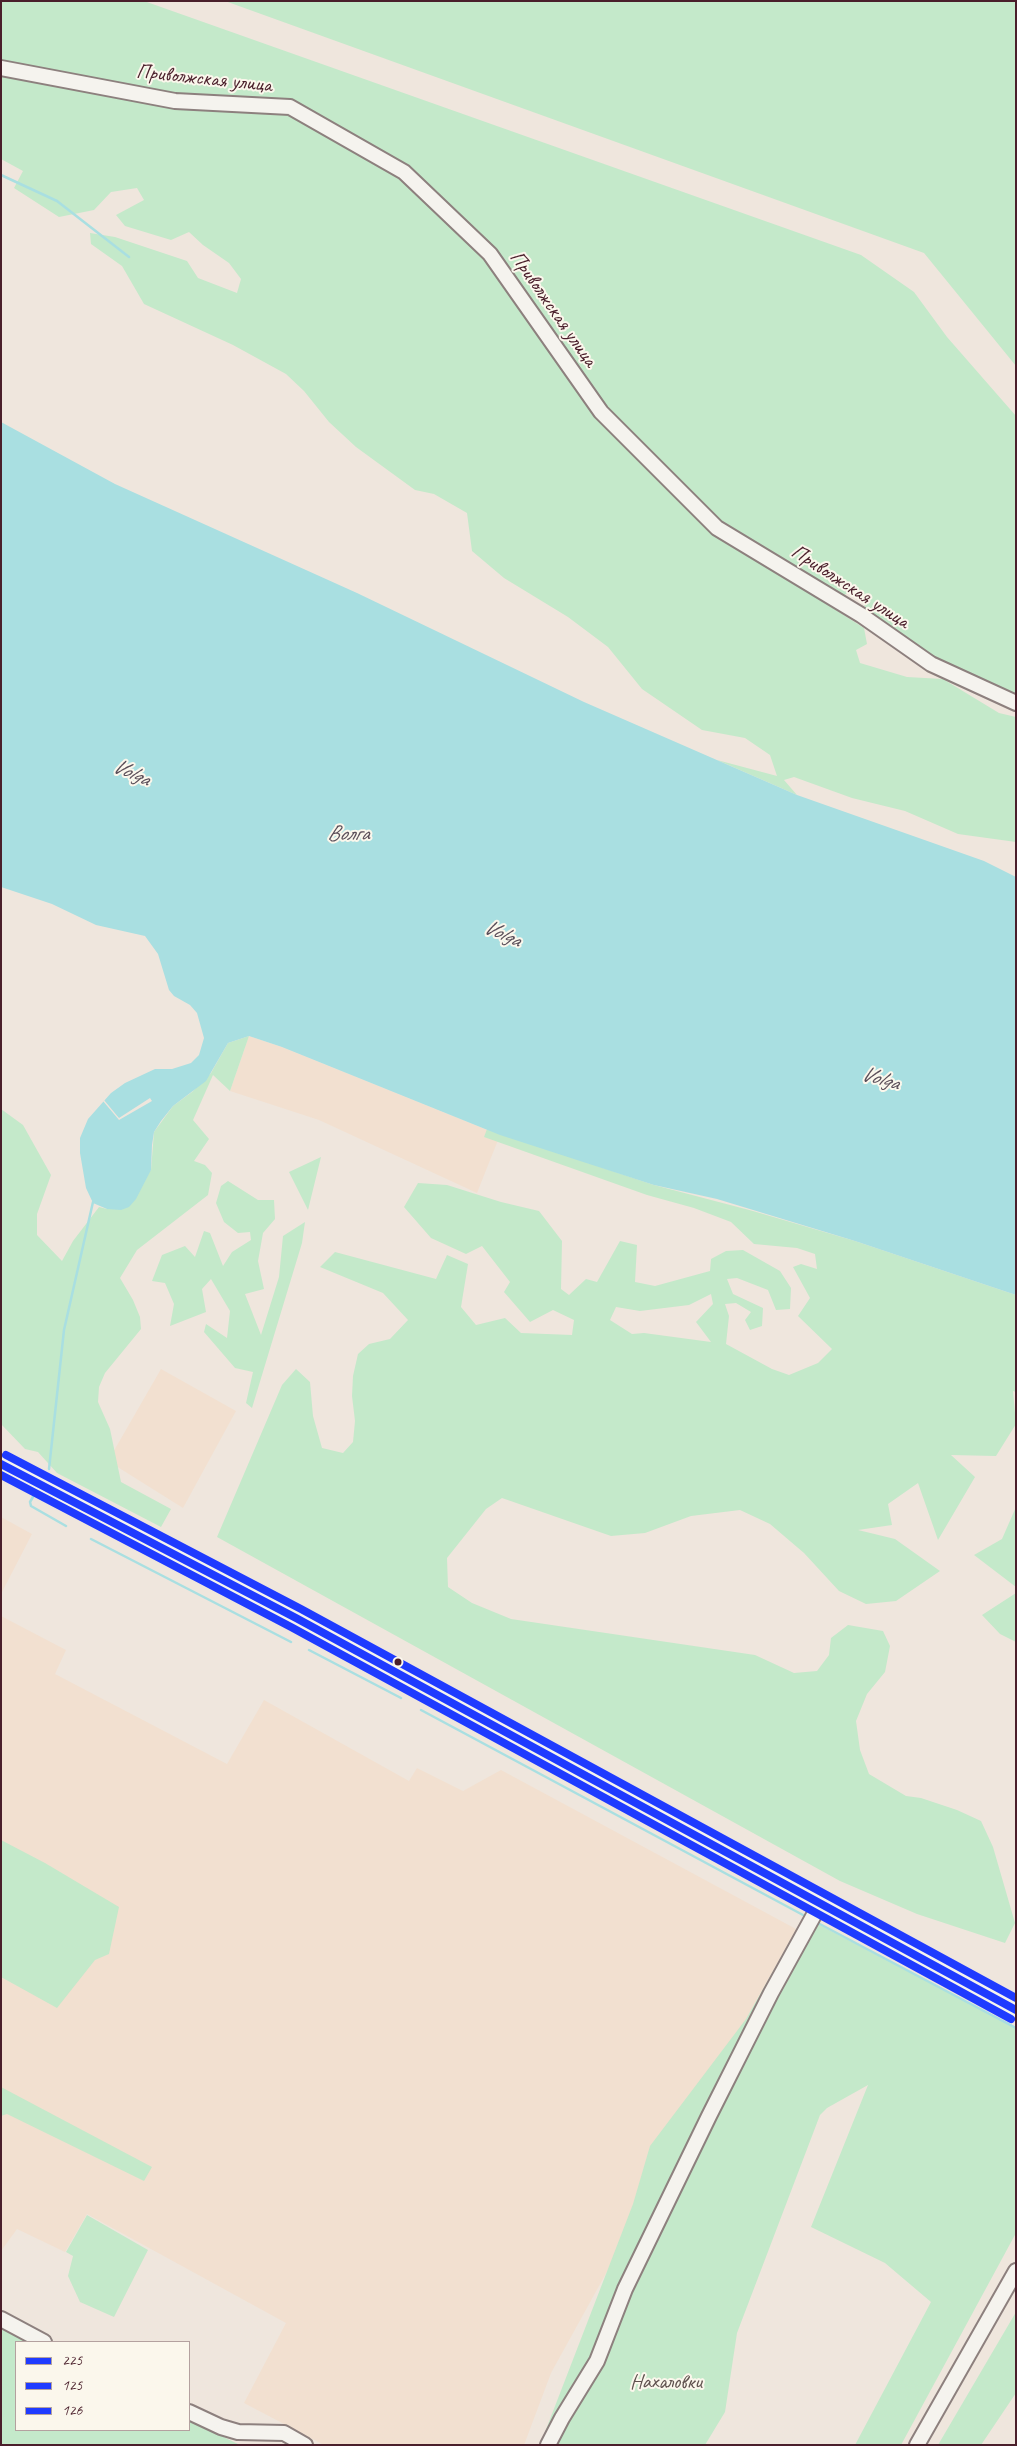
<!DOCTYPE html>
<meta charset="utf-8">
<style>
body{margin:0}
#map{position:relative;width:1017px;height:2446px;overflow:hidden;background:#efe6dd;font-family:Caveat,sans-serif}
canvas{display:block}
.frame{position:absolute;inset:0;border:2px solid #4a1f2b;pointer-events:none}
.legend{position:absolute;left:15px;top:2341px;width:175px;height:90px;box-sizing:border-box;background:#fbf7ec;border:1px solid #b4a19f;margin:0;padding:6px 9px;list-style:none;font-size:15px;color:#4a1f2b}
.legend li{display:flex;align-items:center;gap:10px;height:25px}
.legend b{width:25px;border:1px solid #b4a19f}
</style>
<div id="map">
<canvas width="1017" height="2446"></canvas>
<div class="frame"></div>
<ul class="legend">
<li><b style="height:6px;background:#1f3bff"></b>225</li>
<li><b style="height:6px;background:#1f3bff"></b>125</li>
<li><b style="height:6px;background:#1f3bff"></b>126</li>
</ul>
</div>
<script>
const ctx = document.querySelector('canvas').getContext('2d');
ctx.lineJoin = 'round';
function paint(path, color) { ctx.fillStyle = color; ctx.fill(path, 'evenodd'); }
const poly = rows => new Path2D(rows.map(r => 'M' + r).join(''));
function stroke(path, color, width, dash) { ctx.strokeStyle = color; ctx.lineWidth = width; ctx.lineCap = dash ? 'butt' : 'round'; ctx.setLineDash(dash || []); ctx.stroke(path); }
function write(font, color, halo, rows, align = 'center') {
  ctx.font = font + ' Caveat,sans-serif'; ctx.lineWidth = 4; ctx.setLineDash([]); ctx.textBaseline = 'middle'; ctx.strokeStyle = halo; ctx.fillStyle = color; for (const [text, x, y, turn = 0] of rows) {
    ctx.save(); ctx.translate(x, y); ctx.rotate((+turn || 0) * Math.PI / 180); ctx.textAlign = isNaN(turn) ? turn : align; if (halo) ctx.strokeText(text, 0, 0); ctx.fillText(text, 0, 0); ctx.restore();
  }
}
paint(poly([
 [249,1036,282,1047,500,1135,477,1193,319,1120,230,1091],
 [161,1369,236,1411,183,1508,108,1461],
 [1,1517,32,1534,1,1594],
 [1,1616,66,1650,55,1674,227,1764,264,1700,409,1781,417,1768,463,1791,501,1770,796,1929,551,2373,524,2445,324,2445,244,2403,286,2323,87,2214,65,2252,17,2229,1,2251]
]), '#f2e0d0');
paint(poly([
 [1,1,144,1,861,255,914,292,947,337,1016,416,1016,700,939,666,899,639,894,628,869,617,858,589,825,603,864,628,867,644,856,650,860,663,907,677,943,679,999,713,1016,717,1016,842,958,834,905,811,852,798,794,777,784,780,797,795,717,760,777,776,770,755,745,738,702,730,642,689,608,647,568,617,504,578,472,551,467,513,434,494,415,490,356,447,329,422,304,391,286,374,233,345,144,304,122,266,91,244,90,233,115,237,187,261,198,278,237,293,241,279,229,263,203,245,189,232,171,240,125,226,116,215,144,200,137,188,111,192,94,210,59,217,14,188,23,171,1,159],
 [225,1,1016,1,1016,366,924,253],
 [249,1036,230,1091,213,1075,193,1120,209,1139,194,1161,205,1165,212,1173,208,1195,137,1250,120,1278,133,1300,140,1317,141,1329,105,1373,99,1387,98,1402,110,1429,121,1482,171,1509,161,1527,57,1473,38,1452,25,1449,1,1424,1,1109,23,1125,51,1175,37,1214,37,1235,62,1261,73,1241,99,1207,107,1209,151,1170,154,1132,173,1106,192,1092,211,1073,228,1043],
 [487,1129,654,1185,753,1211,855,1241,1016,1295,1016,1392,1013,1391,1016,1424,996,1456,951,1455,975,1477,938,1540,918,1483,888,1504,892,1525,858,1530,895,1539,940,1571,896,1601,866,1604,839,1591,804,1553,770,1524,740,1510,691,1516,645,1533,611,1536,502,1498,486,1509,447,1558,448,1587,472,1603,511,1619,755,1655,794,1673,817,1671,829,1655,831,1638,848,1625,883,1631,890,1646,885,1672,867,1694,856,1721,860,1750,869,1774,906,1796,921,1798,957,1810,981,1821,993,1847,1015,1923,1005,1943,917,1914,840,1881,217,1537,282,1385,296,1369,310,1382,313,1416,322,1448,343,1453,353,1442,355,1421,352,1396,353,1376,358,1354,369,1344,390,1339,408,1320,383,1293,320,1267,335,1252,436,1279,447,1255,468,1264,461,1307,476,1325,505,1318,521,1333,572,1335,574,1320,553,1310,530,1322,504,1292,510,1282,482,1246,466,1254,431,1238,404,1207,418,1183,447,1185,501,1202,539,1211,562,1241,561,1289,569,1295,586,1279,597,1282,620,1241,637,1245,635,1282,655,1286,710,1271,711,1259,726,1251,743,1250,780,1271,791,1288,790,1309,776,1310,768,1290,737,1278,727,1279,733,1294,763,1308,762,1326,750,1330,745,1320,751,1312,736,1303,725,1304,729,1316,726,1344,772,1369,789,1375,818,1363,832,1349,798,1316,810,1298,793,1267,801,1264,817,1269,815,1254,797,1248,754,1244,731,1222,694,1208,647,1195,484,1137],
 [711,1294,713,1304,696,1322,711,1342,644,1333,632,1334,610,1320,616,1307,640,1311,689,1305],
 [321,1157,308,1210,289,1172],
 [228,1181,258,1200,274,1200,275,1219,263,1233,258,1261,264,1289,245,1294,261,1335,279,1277,283,1236,305,1222,302,1243,252,1408,246,1403,253,1372,235,1368,204,1332,206,1324,227,1338,230,1311,211,1279,202,1289,206,1312,170,1326,174,1304,165,1283,152,1281,162,1255,185,1246,195,1257,204,1231,210,1233,223,1266,232,1252,251,1240,250,1232,238,1233,224,1222,216,1203,221,1186],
 [1016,1507,1016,1587,974,1555,1002,1539],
 [1016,1593,1016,1642,1000,1634,982,1615],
 [1,1840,45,1863,119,1907,109,1954,95,1960,57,2008,1,1977],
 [804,1917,1016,2027,1016,2233,901,2445,855,2445,931,2302,885,2263,811,2227,868,2085,827,2108,820,2115,737,2333,725,2412,705,2445,540,2445,633,2204,650,2146,746,2019],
 [1,2087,152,2167,144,2181,7,2114,1,2116],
 [87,2215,148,2250,114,2317,80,2302,68,2276,73,2256,66,2252],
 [1016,2312,1016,2393,981,2445,938,2445],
 [1,2328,31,2342,16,2342,16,2430,189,2430,189,2420,240,2445,1,2445]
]), '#c4e9ca');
paint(poly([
 [1,422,115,484,357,593,584,702,797,795,984,861,1016,877,1016,1295,855,1241,717,1199,654,1185,500,1135,282,1047,249,1036,228,1043,206,1081,173,1106,161,1121,154,1132,152,1145,151,1170,136,1199,129,1207,121,1210,107,1209,93,1203,86,1188,80,1153,80,1138,88,1119,111,1093,125,1083,155,1069,172,1069,191,1063,199,1055,204,1038,197,1013,190,1005,174,996,169,990,158,954,145,936,96,925,52,904,1,887]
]), '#a9dfe1');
paint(poly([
 [150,1098,152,1101,119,1120,103,1101,104,1100,119,1118]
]), '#efe6dd');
stroke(poly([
 [1,175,57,201,129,257],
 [49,1469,64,1330,93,1202],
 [37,1490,30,1502,31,1506,66,1526],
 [91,1539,291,1642],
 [309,1650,401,1698],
 [421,1710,803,1915],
 [816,1922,1016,2028]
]), '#a9dfe1', 2.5);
const minor = poly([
 [1,68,175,101,290,107,404,172,490,254,601,412,717,528,861,615,931,664,1016,703],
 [1,2319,44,2342],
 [189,2412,221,2427,238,2432,284,2433,305,2445],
 [548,2445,562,2418,597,2361,625,2289,709,2116,771,1993,820,1904],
 [917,2445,1016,2271]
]);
const major = poly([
 [1,1464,296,1618,1016,2010]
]);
stroke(minor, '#8d807e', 18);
stroke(major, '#8d807e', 21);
stroke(minor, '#f5f3ee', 14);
stroke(major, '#f5f3ee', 18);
stroke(poly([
 [1,1464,296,1618,1016,2010]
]), '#1f3bff', 8);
stroke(poly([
 [1,1475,291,1627,1011,2019]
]), '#1f3bff', 8);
stroke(poly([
 [6,1455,301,1609,1016,1998]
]), '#1f3bff', 8);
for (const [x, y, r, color] of [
 [398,1662,4.5,"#4a1f2b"]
]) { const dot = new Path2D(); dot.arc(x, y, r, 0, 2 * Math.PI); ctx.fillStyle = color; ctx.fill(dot); stroke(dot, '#fbf7ec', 2); }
write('21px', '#4a1f2b', '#fbf7ec', [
 ["Приволжская улица",204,79,6],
 ["Приволжская улица",553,309,55],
 ["Приволжская улица",850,587,33]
]);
write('21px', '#60524f', '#fbf7ec', [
 ["Нахаловки",666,2382]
]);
write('italic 22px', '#5a4e59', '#fbf7ec', [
 ["Volga",131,773,24],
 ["Волга",348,834],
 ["Volga",502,934,24],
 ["Volga",880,1079,16]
]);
</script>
